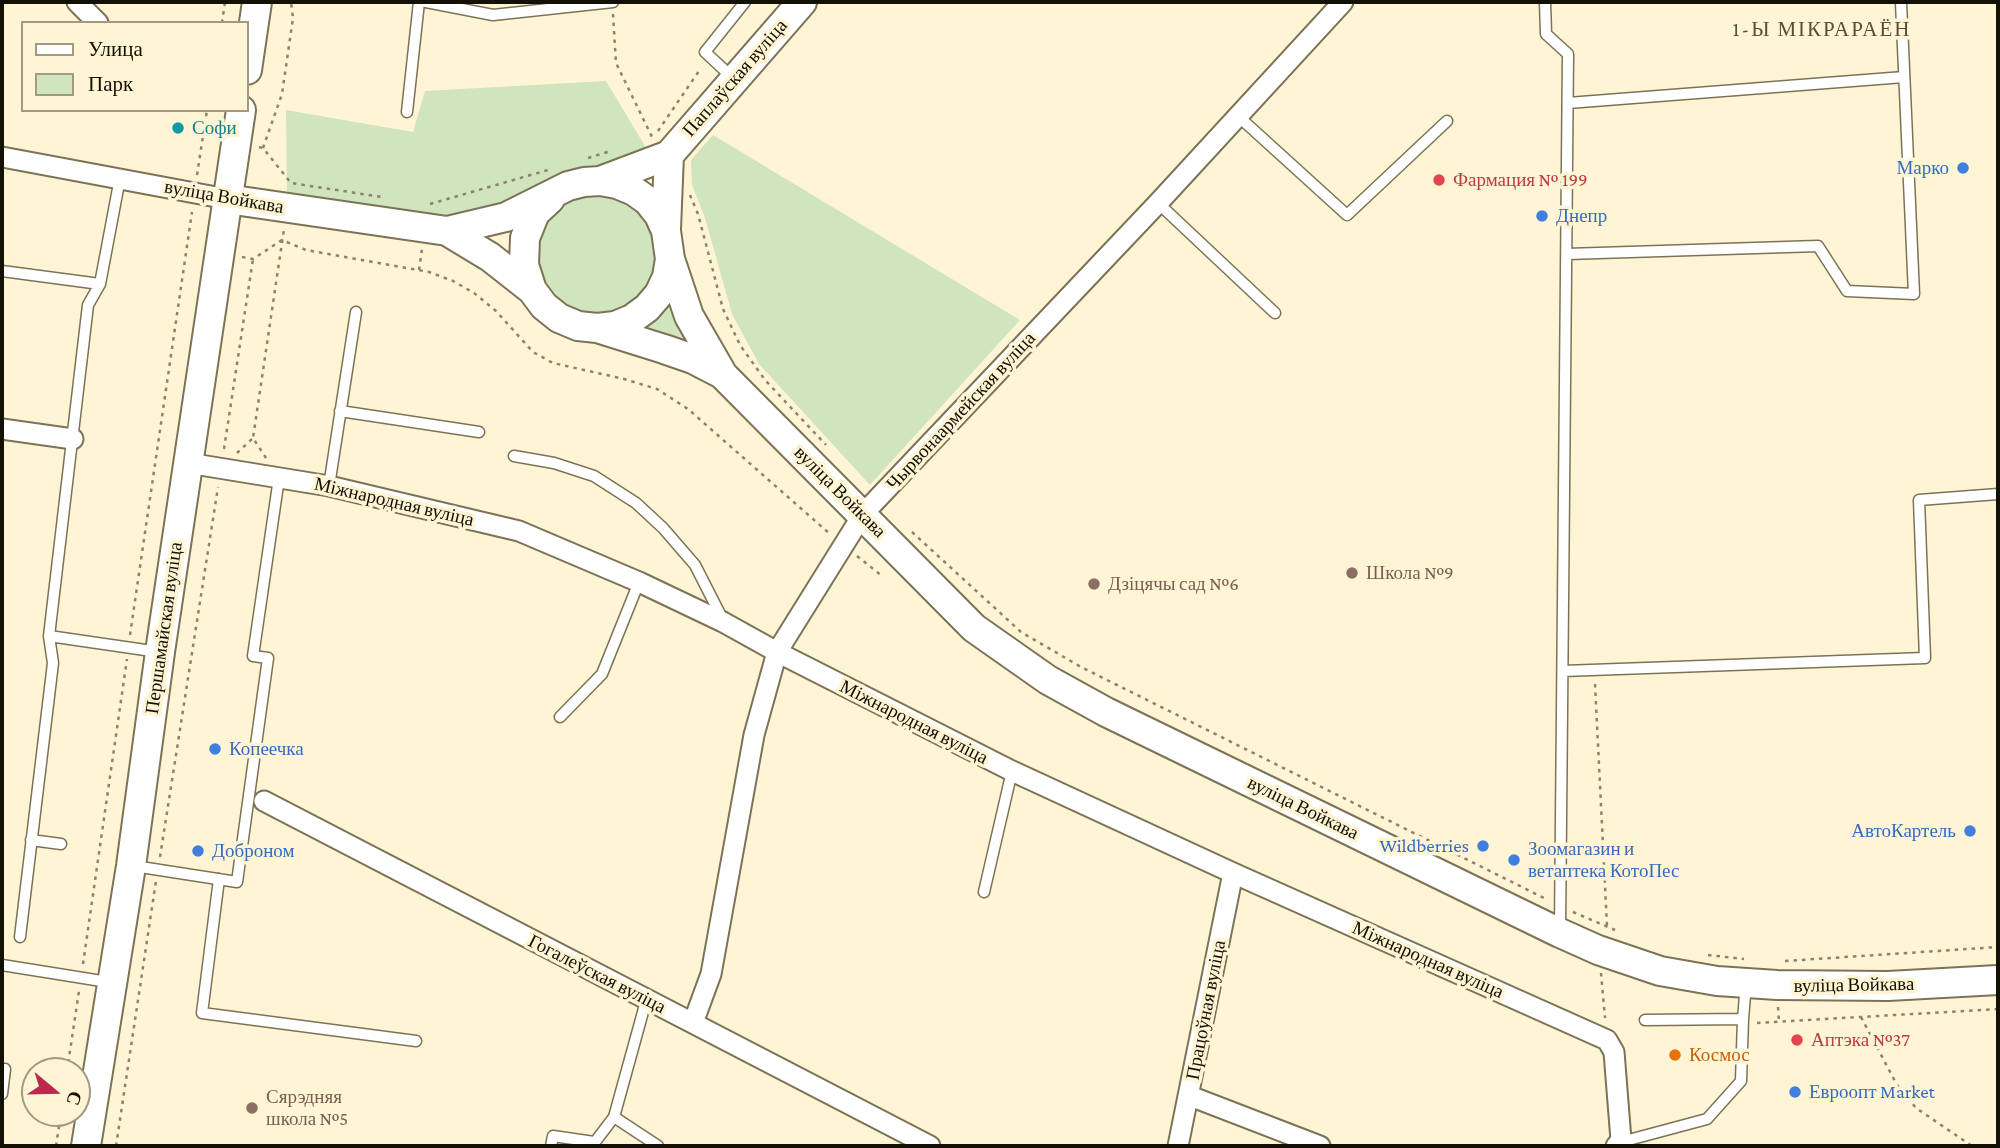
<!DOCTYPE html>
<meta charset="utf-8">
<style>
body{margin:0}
#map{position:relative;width:2000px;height:1148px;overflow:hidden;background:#fff5d4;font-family:"Crimson Pro",serif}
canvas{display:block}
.frame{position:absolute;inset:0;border:4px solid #131005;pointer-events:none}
.legend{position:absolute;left:21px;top:21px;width:228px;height:91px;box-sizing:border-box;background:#fff5d4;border:2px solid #a19981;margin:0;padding:9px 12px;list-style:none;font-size:21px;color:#131005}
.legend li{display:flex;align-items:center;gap:14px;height:35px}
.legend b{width:35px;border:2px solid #a19981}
.north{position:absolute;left:21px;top:1057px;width:70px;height:70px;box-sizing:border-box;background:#fff5d4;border:2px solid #a19981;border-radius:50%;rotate:109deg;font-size:19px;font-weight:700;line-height:28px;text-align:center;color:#131005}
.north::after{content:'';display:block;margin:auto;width:24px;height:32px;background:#ba294f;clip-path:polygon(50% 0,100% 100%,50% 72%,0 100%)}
</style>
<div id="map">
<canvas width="2000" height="1148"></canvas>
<div class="frame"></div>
<ul class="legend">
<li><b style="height:9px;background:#fff"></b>Улица</li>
<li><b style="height:19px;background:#d0e4bd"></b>Парк</li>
</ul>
<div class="north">С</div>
</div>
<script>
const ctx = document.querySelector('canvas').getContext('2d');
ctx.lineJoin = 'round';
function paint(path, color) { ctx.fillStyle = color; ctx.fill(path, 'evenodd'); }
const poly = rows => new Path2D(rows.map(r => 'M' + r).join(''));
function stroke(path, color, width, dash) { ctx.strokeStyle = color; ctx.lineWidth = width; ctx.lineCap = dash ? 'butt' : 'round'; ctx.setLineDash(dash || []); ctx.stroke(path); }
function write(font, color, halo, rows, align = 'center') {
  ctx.font = font + ' "Crimson Pro",serif'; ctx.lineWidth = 7; ctx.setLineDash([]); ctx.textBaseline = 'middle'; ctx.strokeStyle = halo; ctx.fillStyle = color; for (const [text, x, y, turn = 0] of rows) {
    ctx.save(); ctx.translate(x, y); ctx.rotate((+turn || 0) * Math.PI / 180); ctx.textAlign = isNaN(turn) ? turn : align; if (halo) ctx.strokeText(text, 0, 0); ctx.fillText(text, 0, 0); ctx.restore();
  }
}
paint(poly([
 [606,81,648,151,507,204,446,217,287,195,286,110,413,132,425,91],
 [713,135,1020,320,870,485,759,364,732,314,705,218,692,185,691,160],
 '536 255a61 61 0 1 1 122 0a61 61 0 1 1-122 0Z',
 [667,295,697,354,648,335,640,323]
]), '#d0e4bd');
const lane = poly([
 [426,2,493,15,613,2],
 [1545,2,1546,34,1568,54,1560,929],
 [734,79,705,52,745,2],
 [1568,103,1904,77],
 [407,112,419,2],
 [1238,116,1347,215,1447,121],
 [1158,203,1275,313],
 [1567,254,1818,246,1847,291,1914,294,1901,2],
 [2,271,100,284],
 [340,411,479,432],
 [514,456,554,463,594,476,636,503,663,528,695,565,722,618],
 [329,486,356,312],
 [49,636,159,652],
 [1563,671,1925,658,1919,500,1998,494],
 [560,717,602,674,639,582],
 [31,840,61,844],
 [134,866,237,882,268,658,253,656,279,478],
 [219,879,202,1013,416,1041],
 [984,892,1012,771],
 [20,937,53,663,49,636,88,305,100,284,120,178],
 [2,965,108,982],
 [646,1001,614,1117,658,1146],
 [1645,1020,1743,1019,1746,984],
 [2,1094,5,1069],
 [1621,1142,1707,1119,1741,1081,1743,1019],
 [551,1146,553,1136,594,1142],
 [592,1146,614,1117]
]);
const street = poly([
 [77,2,98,23],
 [2,157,227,199],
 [2,429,73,439],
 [188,463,329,486,519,531,639,582,723,622,777,652,1012,771,1233,873,1607,1040,1614,1052,1621,1140,1616,1146],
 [264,801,930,1146],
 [693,1023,711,974,754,735,777,652,863,514,1158,203,1343,2],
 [1190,1096,1320,1146],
 [1178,1146,1233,873]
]);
const secondary = poly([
 [247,70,257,2],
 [600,181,669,155,802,2],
 [227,199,447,231,506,217,568,186,584,182,600,181,617,184,634,191,648,201,659,215,666,231,670,259,667,277,659,294,647,308,632,319,615,326,597,328],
 [666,229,669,155],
 [447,231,490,257,532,290,544,306,559,318,578,326,597,328,664,349,693,359,722,374],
 [670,259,689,316,723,375,974,628,1048,680,1106,712,1560,933,1598,950,1660,971,1717,981,1777,985,1888,986,1998,980],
 [532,290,524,265,525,238,535,213,550,199],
 [86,1146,131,866,160,652,241,110]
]);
stroke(lane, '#7c7357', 13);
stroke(street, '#7c7357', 23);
stroke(secondary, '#7c7357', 32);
stroke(poly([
 [613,14,616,63,653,139],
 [222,23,225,2],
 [658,131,701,68],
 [259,147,263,148,291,183,382,197],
 [263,148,282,94,293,18,291,2],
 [588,158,611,151],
 [197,175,207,110],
 [690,195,698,214,723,309,740,345,765,380,826,445],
 [430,204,548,170],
 [242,257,253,259,282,240,306,250,429,272,453,281,474,293,496,311,533,352,553,363,624,379,657,389,688,409,830,534],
 [419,270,422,249],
 [224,449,253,259],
 [237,453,253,438],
 [266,458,253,438,284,229],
 [912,532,1021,632,1081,667,1548,900],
 [857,556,882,576],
 [130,635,192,212],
 [1595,684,1607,926],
 [160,857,218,487],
 [1573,912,1615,930],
 [1708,955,1744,959],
 [1785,961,1998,947],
 [83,964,127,659],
 [1601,973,1605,1018],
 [1778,1007,1779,1022],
 [1861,1017,1897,1085,1916,1108,1972,1146],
 [1757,1023,1998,1009],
 [67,1071,79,991],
 [56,1146,61,1113],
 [116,1146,156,881]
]), '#8a836d', 2.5, [3.5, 5]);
stroke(lane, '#fff', 10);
stroke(street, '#fff', 19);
stroke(secondary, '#fff', 28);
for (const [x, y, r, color] of [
 [178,128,7,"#0f9aa8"],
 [1963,168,7,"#3f7fe0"],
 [1439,180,7,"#e0444e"],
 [1542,216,7,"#3f7fe0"],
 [1352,573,7,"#8d6e63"],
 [1094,584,7,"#8d6e63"],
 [215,749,7,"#3f7fe0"],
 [1970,831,7,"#3f7fe0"],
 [1483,846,7,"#3f7fe0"],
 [198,851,7,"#3f7fe0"],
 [1514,860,7,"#3f7fe0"],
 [1797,1040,7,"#e0444e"],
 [1675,1055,7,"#e8710a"],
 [1795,1092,7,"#3f7fe0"],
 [252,1108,7,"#8d6e63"]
]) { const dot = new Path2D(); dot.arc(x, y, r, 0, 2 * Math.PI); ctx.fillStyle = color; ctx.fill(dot); stroke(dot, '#fff5d4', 2.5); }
write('19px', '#131005', '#fff5d4', [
 ["Паплаўская вуліца",735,78,-49],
 ["вуліца Войкава",224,197,10],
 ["Чырвонаармейская вуліца",961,411,-47],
 ["вуліца Войкава",840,492,45],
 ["Міжнародная вуліца",394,502,13],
 ["Першамайская вуліца",164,628,-82],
 ["Міжнародная вуліца",914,722,27],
 ["вуліца Войкава",1303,808,26],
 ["Міжнародная вуліца",1428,960,24],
 ["Гогалеўская вуліца",597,974,27],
 ["вуліца Войкава",1854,985,-1],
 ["Працоўная вуліца",1206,1010,-79]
]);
write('19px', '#0d838f', '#fff5d4', [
 ["Софи",192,128]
], 'left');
write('19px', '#366cbe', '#fff5d4', [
 ["Марко",1949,168,"right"],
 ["Днепр",1556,216],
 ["Копеечка",229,749],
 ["АвтоКартель",1956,831,"right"],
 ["Wildberries",1469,846,"right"],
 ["Зоомагазин и",1528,849],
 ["ветаптека КотоПес",1528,871],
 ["Доброном",212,851],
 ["Евроопт Market",1809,1092]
], 'left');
write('19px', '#be3a42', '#fff5d4', [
 ["Фармация № 199",1453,180],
 ["Аптэка №37",1811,1040]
], 'left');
write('19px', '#785e54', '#fff5d4', [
 ["Школа №9",1366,573],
 ["Дзіцячы сад №6",1108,584],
 ["Сярэдняя",266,1097],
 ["школа №5",266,1119]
], 'left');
write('19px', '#c56008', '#fff5d4', [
 ["Космос",1689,1055]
], 'left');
ctx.letterSpacing = '2px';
write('21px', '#574e33', '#fff5d4', [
 ["1-Ы МІКРАРАЁН",1822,30]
]);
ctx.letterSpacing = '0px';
</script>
